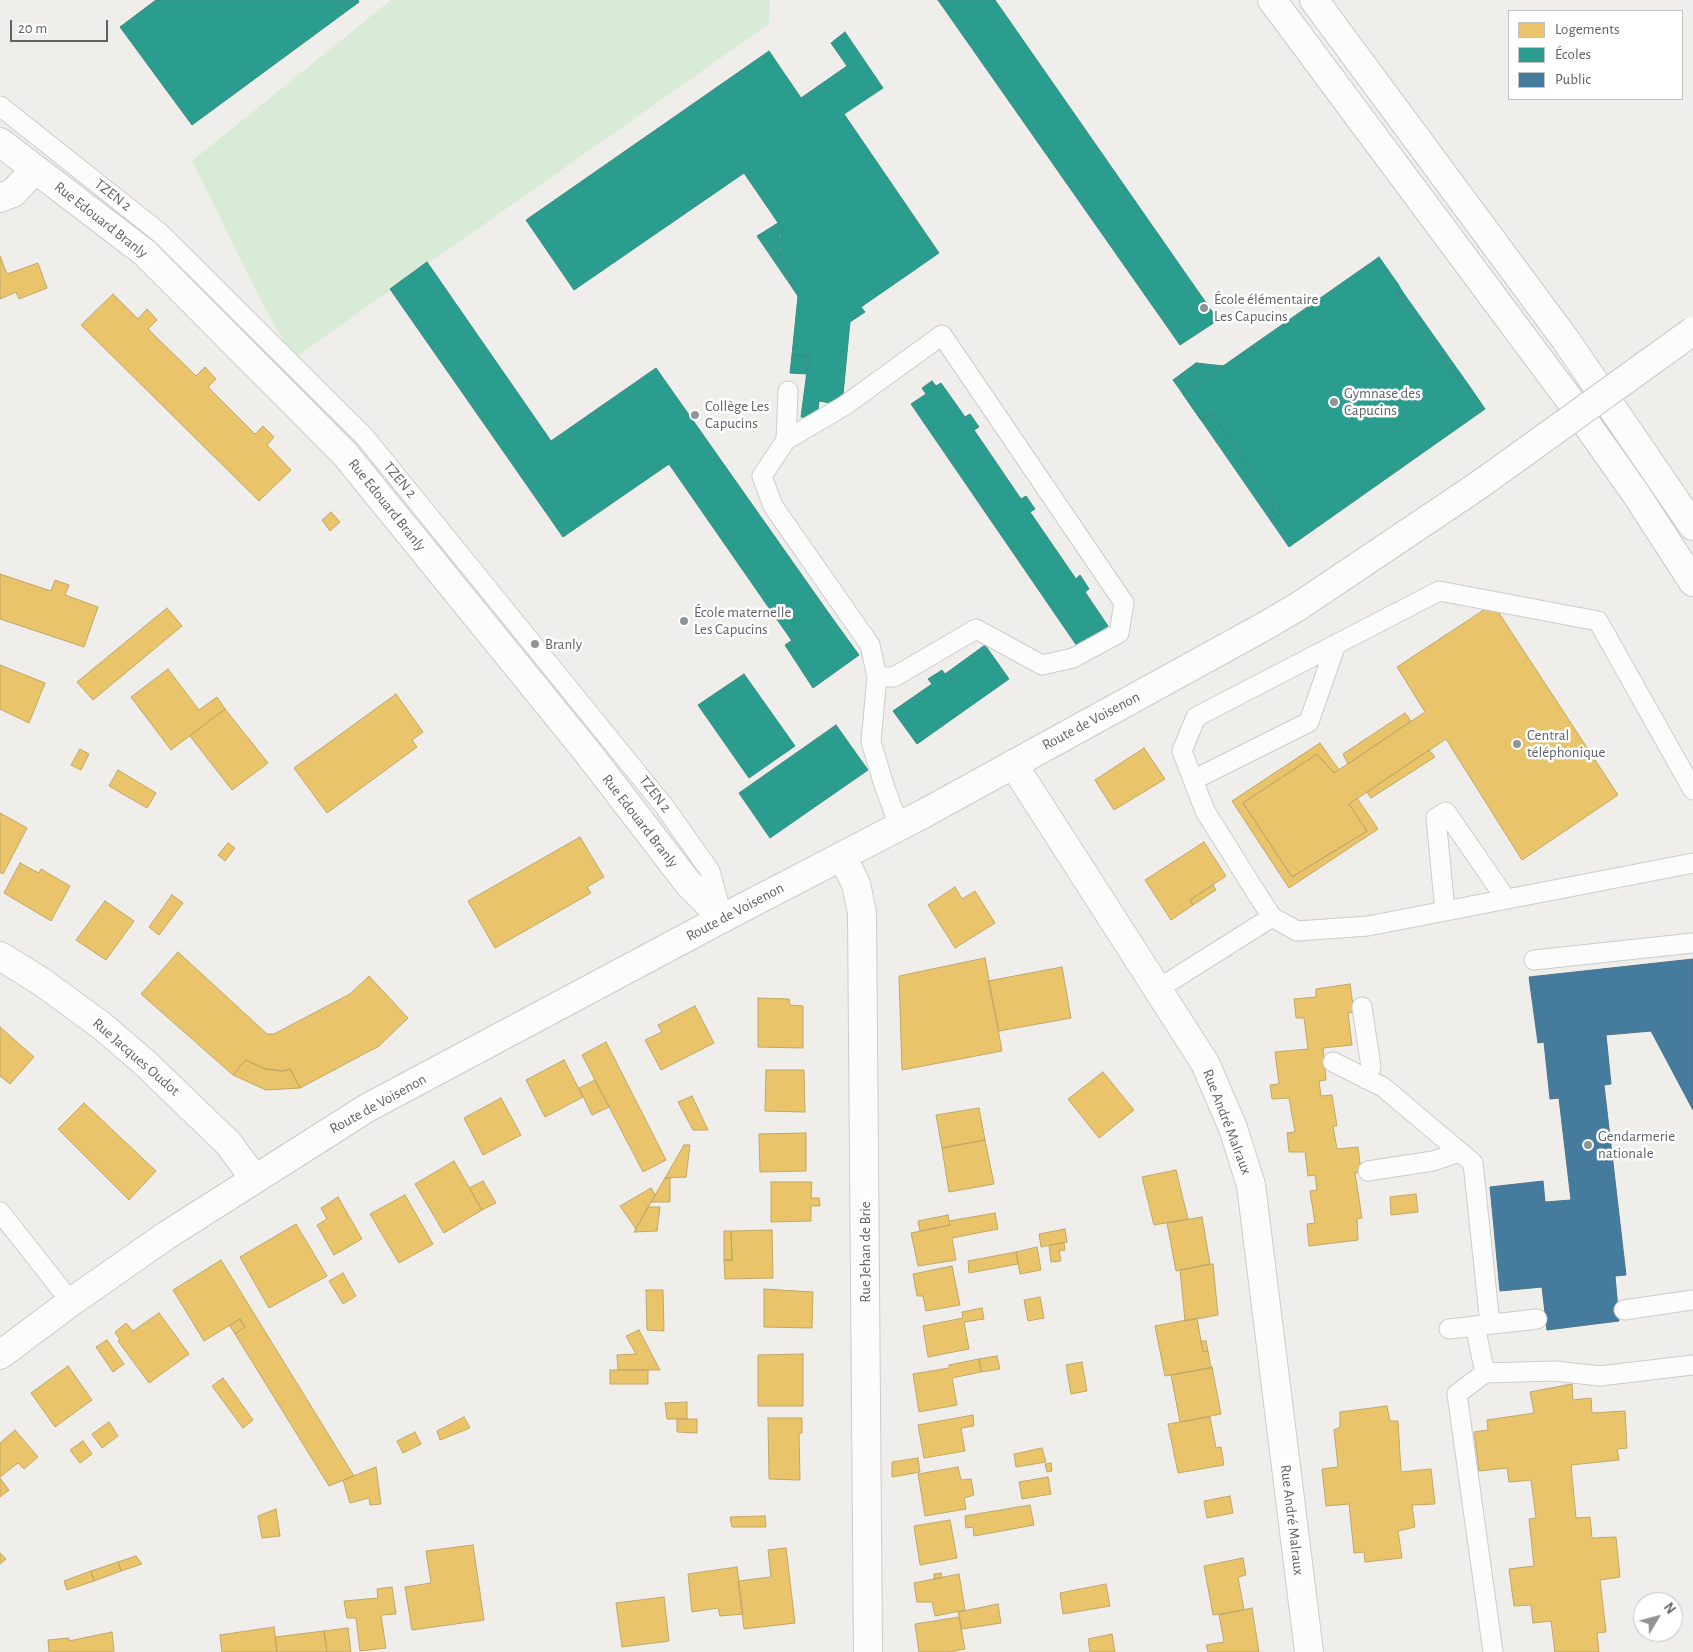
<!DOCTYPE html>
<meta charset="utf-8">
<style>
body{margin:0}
#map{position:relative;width:1693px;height:1652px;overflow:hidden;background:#efeeea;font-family:"Alegreya Sans",sans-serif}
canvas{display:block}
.legend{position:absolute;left:1508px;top:10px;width:175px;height:90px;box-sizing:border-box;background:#fff;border:1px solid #bfc1c3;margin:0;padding:6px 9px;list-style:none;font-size:15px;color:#5f6368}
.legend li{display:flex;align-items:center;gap:10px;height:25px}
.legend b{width:25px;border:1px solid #bfc1c3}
.north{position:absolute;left:1633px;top:1592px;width:50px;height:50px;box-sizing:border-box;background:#fff;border:1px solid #bfc1c3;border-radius:50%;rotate:53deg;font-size:14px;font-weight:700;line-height:20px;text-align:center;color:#5f6368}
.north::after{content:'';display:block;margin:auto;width:18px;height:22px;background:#919496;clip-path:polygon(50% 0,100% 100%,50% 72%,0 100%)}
.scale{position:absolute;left:10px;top:20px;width:98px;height:22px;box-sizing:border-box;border:2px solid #5f6368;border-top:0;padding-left:6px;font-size:15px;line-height:18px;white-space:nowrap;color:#5f6368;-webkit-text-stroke:4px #fff;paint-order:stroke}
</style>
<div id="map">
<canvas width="1693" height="1652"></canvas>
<ul class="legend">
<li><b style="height:14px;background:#e9c46a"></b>Logements</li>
<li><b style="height:14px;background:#2a9d8f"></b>Écoles</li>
<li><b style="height:14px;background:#457b9d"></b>Public</li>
</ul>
<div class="north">N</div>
<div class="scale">20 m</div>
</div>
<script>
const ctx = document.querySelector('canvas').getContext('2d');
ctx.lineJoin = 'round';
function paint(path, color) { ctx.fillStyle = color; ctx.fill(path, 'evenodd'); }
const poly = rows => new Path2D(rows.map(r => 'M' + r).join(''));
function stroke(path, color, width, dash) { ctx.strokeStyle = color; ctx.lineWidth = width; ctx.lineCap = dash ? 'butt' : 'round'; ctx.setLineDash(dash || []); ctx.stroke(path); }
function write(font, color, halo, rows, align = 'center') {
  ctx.font = font + ' "Alegreya Sans",sans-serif'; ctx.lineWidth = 5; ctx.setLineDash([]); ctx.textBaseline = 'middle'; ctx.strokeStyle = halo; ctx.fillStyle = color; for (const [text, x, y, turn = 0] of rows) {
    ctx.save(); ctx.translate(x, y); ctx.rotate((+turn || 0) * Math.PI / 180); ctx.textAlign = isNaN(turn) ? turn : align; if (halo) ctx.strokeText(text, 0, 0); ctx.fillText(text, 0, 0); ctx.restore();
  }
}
paint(poly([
 [391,0,770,0,769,24,294,358,266,310,192,161]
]), '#d8ebd6');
const homes = poly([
 [0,256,7,274,38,263,47,288,19,299,16,292,0,299,0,256],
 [113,294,138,319,147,309,157,320,148,329,196,376,205,367,216,379,208,387,255,434,263,426,274,437,267,445,291,470,259,501,81,325,113,294],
 [331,512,340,522,330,531,322,520,331,512],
 [0,574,51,591,55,580,69,585,65,595,98,607,84,647,0,619,0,574],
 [1493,604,1618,795,1522,860,1446,739,1349,804,1367,831,1292,877,1243,803,1317,754,1334,773,1425,712,1397,667,1493,604],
 [167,608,182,626,93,700,77,682,167,608],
 [0,665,45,683,29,723,0,709,0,665],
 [168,669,199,710,217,697,225,709,171,750,131,697,168,669],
 [396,694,423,732,412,740,417,747,327,813,294,768,396,694],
 [225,709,268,763,232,790,190,736,225,709],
 [1405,713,1411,721,1348,764,1343,754,1405,713],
 [1320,743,1339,770,1334,773,1317,754,1243,803,1292,877,1367,831,1349,804,1357,798,1378,829,1289,888,1232,801,1320,743],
 [1144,748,1165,779,1114,810,1095,780,1144,748],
 [80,749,89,754,81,770,71,765,80,749],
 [1429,750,1435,757,1371,798,1367,792,1429,750],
 [118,770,156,793,147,808,109,786,118,770],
 [0,813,27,828,3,874,0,872,0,813],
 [580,837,604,877,587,887,591,893,495,948,468,901,580,837],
 [1204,842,1226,876,1190,900,1193,905,1171,920,1145,880,1204,842],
 [228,843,235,848,225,861,218,855,228,843],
 [20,863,39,873,41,869,70,886,51,921,4,893,20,863],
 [1213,885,1216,890,1193,905,1190,900,1213,885],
 [955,887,962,899,975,891,995,923,955,948,928,905,955,887],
 [172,895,183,903,159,935,149,927,172,895],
 [105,901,134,921,106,960,76,940,105,901],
 [178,952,267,1034,274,1034,350,994,369,976,408,1018,379,1046,300,1088,290,1069,283,1071,265,1069,246,1060,233,1075,141,994,178,952],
 [985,958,1002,1051,902,1070,899,976,985,958],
 [1062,967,1071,1018,999,1031,988,981,1062,967],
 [1350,984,1354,1012,1348,1013,1352,1045,1323,1048,1326,1080,1319,1081,1321,1096,1332,1095,1337,1126,1333,1126,1337,1149,1358,1147,1361,1172,1355,1173,1362,1218,1357,1219,1358,1240,1309,1246,1307,1224,1315,1223,1310,1191,1317,1190,1315,1175,1308,1176,1305,1152,1289,1152,1287,1133,1295,1132,1289,1098,1272,1099,1270,1085,1279,1084,1275,1052,1308,1049,1304,1018,1296,1018,1294,999,1316,997,1316,989,1350,984],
 [758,998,789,999,790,1005,803,1006,803,1048,758,1047,758,998],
 [695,1006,714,1043,661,1070,645,1040,662,1032,658,1025,695,1006],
 [0,1027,34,1057,10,1084,0,1076,0,1027],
 [606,1042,666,1160,643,1172,582,1055,606,1042],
 [246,1060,265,1069,283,1071,290,1069,300,1088,266,1090,233,1075,246,1060],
 [564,1060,583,1097,545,1117,526,1080,564,1060],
 [766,1070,804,1070,805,1112,765,1111,766,1070],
 [1103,1072,1134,1110,1099,1138,1068,1099,1103,1072],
 [595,1080,609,1107,592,1115,579,1088,595,1080],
 [692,1096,708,1130,693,1130,678,1102,692,1096],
 [501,1098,521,1135,483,1155,464,1118,501,1098],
 [84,1103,156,1171,129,1200,58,1129,84,1103],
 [979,1108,985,1140,942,1148,936,1115,979,1108],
 [806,1133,806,1171,760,1172,759,1134,806,1133],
 [985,1140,994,1184,949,1192,942,1148,985,1140],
 [684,1145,690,1145,686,1177,665,1178,684,1145],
 [454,1161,482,1210,444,1233,415,1184,454,1161],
 [1176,1170,1188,1219,1154,1225,1142,1177,1176,1170],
 [665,1178,670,1178,670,1202,651,1202,665,1178],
 [483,1181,496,1203,482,1210,469,1188,483,1181],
 [771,1182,812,1182,811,1198,819,1198,820,1206,811,1206,811,1221,771,1222,771,1182],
 [651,1188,655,1195,636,1229,620,1206,651,1188],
 [1416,1194,1418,1212,1391,1215,1390,1197,1416,1194],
 [405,1195,433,1244,399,1263,370,1214,405,1195],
 [338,1197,362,1239,334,1255,317,1225,327,1219,321,1208,338,1197],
 [648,1207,660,1207,657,1231,634,1232,648,1207],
 [995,1213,998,1229,952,1238,956,1260,918,1266,911,1233,950,1225,949,1221,995,1213],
 [948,1215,950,1225,920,1231,918,1221,948,1215],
 [1202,1217,1210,1264,1176,1271,1167,1223,1202,1217],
 [296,1224,327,1276,269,1308,240,1257,296,1224],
 [1065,1229,1067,1242,1041,1247,1039,1234,1065,1229],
 [772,1230,773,1278,725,1279,724,1260,732,1260,731,1231,772,1230],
 [724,1231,731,1231,732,1260,724,1260,724,1231],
 [1064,1243,1065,1250,1059,1251,1061,1261,1051,1262,1049,1245,1064,1243],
 [1037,1247,1041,1270,1020,1274,1016,1252,1037,1247],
 [1016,1252,1018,1264,969,1273,968,1261,1016,1252],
 [221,1260,354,1476,329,1486,235,1334,245,1327,240,1319,204,1341,173,1290,221,1260],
 [1213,1264,1218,1315,1185,1321,1180,1270,1213,1264],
 [952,1266,960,1305,926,1311,923,1296,917,1296,913,1274,952,1266],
 [343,1273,356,1296,343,1304,329,1281,343,1273],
 [764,1289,813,1292,812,1328,764,1327,764,1289],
 [646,1290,663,1290,664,1331,647,1330,646,1290],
 [1040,1297,1044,1318,1028,1321,1024,1300,1040,1297],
 [982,1308,984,1319,964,1322,969,1349,928,1357,923,1326,963,1318,962,1312,982,1308],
 [159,1313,189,1354,149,1383,118,1341,120,1340,115,1332,126,1323,133,1331,159,1313],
 [1197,1318,1203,1352,1208,1351,1211,1368,1165,1376,1155,1326,1197,1318],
 [240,1319,245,1327,235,1334,230,1326,240,1319],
 [639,1330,660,1370,618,1370,617,1355,636,1354,626,1336,639,1330],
 [107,1340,124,1364,113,1372,96,1347,107,1340],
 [1201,1341,1206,1341,1208,1351,1203,1352,1201,1341],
 [803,1354,803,1406,758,1406,758,1355,803,1354],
 [997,1356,1000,1369,981,1372,979,1359,997,1356],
 [979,1359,981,1372,952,1378,957,1405,919,1412,913,1374,949,1368,949,1365,979,1359],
 [1082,1362,1087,1391,1071,1394,1066,1365,1082,1362],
 [68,1366,92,1400,55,1427,31,1393,68,1366],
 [1212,1367,1221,1414,1180,1422,1171,1375,1212,1367],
 [610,1370,648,1370,648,1384,610,1384,610,1370],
 [223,1378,253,1420,243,1428,212,1386,223,1378],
 [1572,1384,1573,1400,1591,1398,1592,1413,1625,1411,1627,1448,1617,1449,1619,1460,1571,1465,1576,1518,1590,1517,1592,1538,1616,1537,1620,1577,1600,1580,1606,1632,1597,1633,1599,1652,1555,1652,1551,1621,1533,1623,1531,1605,1514,1606,1509,1569,1534,1566,1529,1519,1536,1518,1531,1480,1509,1482,1507,1468,1479,1471,1474,1432,1488,1430,1487,1420,1534,1413,1530,1392,1572,1384],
 [687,1402,687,1419,667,1419,665,1403,687,1402],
 [1387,1406,1390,1421,1398,1421,1401,1472,1431,1469,1435,1504,1412,1505,1415,1527,1398,1531,1402,1558,1365,1562,1364,1552,1354,1553,1349,1504,1326,1506,1322,1469,1338,1467,1334,1430,1340,1427,1340,1412,1387,1406],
 [973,1415,974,1426,961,1428,965,1451,924,1458,918,1425,973,1415],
 [464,1417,470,1428,440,1440,437,1431,464,1417],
 [1210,1417,1216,1448,1221,1447,1224,1465,1178,1473,1168,1424,1210,1417],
 [768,1418,802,1418,802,1433,799,1433,800,1480,769,1479,768,1418],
 [677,1419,697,1419,697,1433,677,1432,677,1419],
 [109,1422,118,1436,102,1448,92,1434,109,1422],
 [15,1430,38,1457,24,1469,18,1463,0,1477,0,1443,15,1430],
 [415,1432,421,1444,403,1453,397,1441,415,1432],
 [83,1441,92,1454,80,1463,70,1450,83,1441],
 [1042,1448,1046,1462,1016,1467,1014,1454,1042,1448],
 [918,1458,920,1472,892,1477,892,1462,918,1458],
 [1051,1463,1052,1471,1047,1472,1045,1464,1051,1463],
 [376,1467,381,1504,370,1505,369,1498,350,1503,343,1480,376,1467],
 [958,1467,961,1480,971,1479,974,1495,964,1498,966,1509,925,1516,918,1474,958,1467],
 [1048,1477,1051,1494,1022,1499,1019,1482,1048,1477],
 [0,1478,9,1490,0,1497,0,1478],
 [1230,1496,1233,1513,1207,1518,1204,1501,1230,1496],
 [1030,1505,1034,1525,974,1536,973,1527,966,1528,965,1516,1030,1505],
 [276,1509,280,1536,262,1538,258,1516,276,1509],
 [765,1516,766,1527,732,1527,730,1517,765,1516],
 [950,1520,957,1558,920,1565,914,1526,950,1520],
 [473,1545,484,1620,412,1630,405,1587,431,1583,426,1551,473,1545],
 [786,1548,795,1623,744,1629,738,1581,771,1577,768,1550,786,1548],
 [0,1553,6,1559,0,1564,0,1553],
 [136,1556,142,1564,121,1571,118,1562,136,1556],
 [1243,1558,1246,1575,1238,1577,1244,1610,1213,1615,1204,1566,1243,1558],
 [118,1562,121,1571,94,1581,91,1571,118,1562],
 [737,1567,743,1614,720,1616,718,1608,692,1612,688,1574,737,1567],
 [91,1571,94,1581,67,1590,64,1581,91,1571],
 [941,1573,942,1578,934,1579,934,1574,941,1573],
 [959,1574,965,1610,935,1616,932,1602,917,1602,914,1583,959,1574],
 [1106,1584,1110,1606,1063,1614,1060,1593,1106,1584],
 [392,1587,396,1614,381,1615,386,1648,360,1651,356,1618,347,1618,344,1601,378,1598,377,1589,392,1587],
 [664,1597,669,1641,622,1647,616,1603,664,1597],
 [998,1604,1001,1623,962,1629,958,1612,998,1604],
 [1252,1608,1259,1652,1208,1652,1206,1645,1224,1642,1219,1615,1252,1608],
 [959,1617,965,1649,949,1652,919,1652,915,1624,959,1617],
 [274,1627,277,1652,222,1652,220,1635,274,1627],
 [348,1628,351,1652,327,1652,324,1631,348,1628],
 [324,1631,327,1652,277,1652,275,1637,324,1631],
 [112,1632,114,1652,49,1652,48,1640,69,1638,69,1641,112,1632],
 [1112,1634,1115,1652,1090,1652,1088,1639,1112,1634]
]);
paint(homes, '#e9c46a');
stroke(homes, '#c0a769', 1);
const schools = poly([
 [156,0,358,0,359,2,192,125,120,27,156,0],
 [938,0,995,0,1218,320,1180,345,938,0],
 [845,32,883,88,844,114,939,253,861,307,865,312,850,322,842,405,819,401,817,418,801,417,809,356,792,355,798,296,779,250,779,237,783,230,744,173,574,290,526,220,769,51,801,98,847,66,831,43,845,32],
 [778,223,783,230,779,241,781,257,798,296,757,236,778,223],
 [1379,257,1398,284,1397,291,1463,387,1470,387,1485,409,1289,547,1271,521,1281,513,1212,414,1201,420,1183,394,1379,257],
 [427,262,551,441,656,368,830,615,792,641,669,464,563,537,390,289,427,262],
 [1398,284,1402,291,1401,298,1397,291,1398,284],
 [1402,291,1470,387,1463,387,1401,298,1402,291],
 [792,355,809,356,807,374,790,373,792,355],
 [1196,363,1224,366,1183,394,1173,380,1196,363],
 [932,381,936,386,941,383,965,417,970,414,979,427,974,430,1021,499,1026,496,1035,509,1030,512,1076,579,1080,575,1089,589,1085,592,1108,626,1077,646,911,404,926,394,922,388,932,381],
 [1183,394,1201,420,1212,414,1273,502,1271,521,1183,394],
 [1273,502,1281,513,1271,521,1271,520,1273,502],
 [830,615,859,655,813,688,785,645,830,615],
 [985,645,1009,679,917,744,893,711,932,684,928,679,942,670,945,674,985,645],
 [744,674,795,746,749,778,698,705,744,674],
 [836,725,868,770,770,838,739,793,836,725]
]);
paint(schools, '#2a9d8f');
stroke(schools, '#3a8c83', 1);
const public = poly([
 [1693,959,1693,1110,1651,1031,1606,1035,1611,1084,1604,1085,1626,1275,1615,1276,1619,1321,1547,1330,1542,1287,1500,1291,1490,1187,1543,1181,1545,1202,1571,1200,1559,1098,1550,1099,1544,1042,1538,1043,1529,977,1693,959]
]);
paint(public, '#457b9d');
stroke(public, '#4d748d', 1);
const lane = poly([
 [0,106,160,233,364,436,664,806,710,871,722,915],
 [786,440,788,391],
 [877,677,894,677,976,629,1042,665,1073,658,1119,633,1124,603,942,335,844,406,786,440,762,476,773,506,870,645,877,677,871,742,884,785,899,826],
 [1193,780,1309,722,1336,644],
 [1693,790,1598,621,1439,591,1196,717,1182,751,1205,811,1257,894,1272,917,1297,931,1368,926,1693,863],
 [1445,911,1436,818,1446,812,1506,899],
 [1534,960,1693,943],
 [1158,989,1272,917],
 [1362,1007,1371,1067,1366,1079],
 [1333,1062,1383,1087,1473,1163,1490,1324],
 [1368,1171,1433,1161,1459,1152],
 [0,1212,71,1302],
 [1624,1310,1693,1300],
 [1475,1326,1485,1373],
 [1449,1329,1537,1319],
 [1493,1652,1457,1394,1485,1373,1555,1371,1600,1376,1693,1365]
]);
const street = poly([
 [0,142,145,253,345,454,588,753,688,883,723,918],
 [0,198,13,193,35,169],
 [1013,764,1205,1063,1233,1128,1251,1185,1309,1652],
 [842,856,856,884,862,913,868,1652],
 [0,956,42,982,102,1026,145,1063,228,1143,254,1178]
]);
const secondary = poly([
 [1272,0,1569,399,1636,494,1693,582],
 [1314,0,1565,339,1693,526],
 [0,1355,71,1302,167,1235,367,1108,723,918,923,814,1265,626,1299,606,1479,485]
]);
stroke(lane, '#cbcccc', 21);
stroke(street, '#cbcccc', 30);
stroke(secondary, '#cacacb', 30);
stroke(lane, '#fdfcfc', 19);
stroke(street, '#fdfcfc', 28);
stroke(secondary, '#fdfcfc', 28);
const secondaryBridge = poly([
 [1479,485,1693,331]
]);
stroke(secondaryBridge, '#cacacb', 30, []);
stroke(secondaryBridge, '#fdfcfc', 28);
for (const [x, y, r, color] of [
 [1204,308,5,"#919496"],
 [1334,402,5,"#919496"],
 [695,415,5,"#919496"],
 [684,621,5,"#919496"],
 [535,644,5,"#919496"],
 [1517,744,5,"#919496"],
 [1588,1145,5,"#919496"]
]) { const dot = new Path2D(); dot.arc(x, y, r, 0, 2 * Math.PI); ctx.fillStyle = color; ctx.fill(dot); stroke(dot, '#fff', 2); }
write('15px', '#5f6368', '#fff', [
 ["TZEN 2",113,195,38],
 ["Rue Edouard Branly",101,220,38],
 ["TZEN 2",400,480,50],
 ["Rue Edouard Branly",387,505,51],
 ["Route de Voisenon",1091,721,-28],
 ["TZEN 2",655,794,52],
 ["Rue Edouard Branly",640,821,52],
 ["Route de Voisenon",735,912,-28],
 ["Rue Jacques Oudot",136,1057,41],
 ["Route de Voisenon",378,1104,-29],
 ["Rue André Malraux",1227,1122,69],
 ["Rue Jehan de Brie",865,1252,-90],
 ["Rue André Malraux",1292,1520,83]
]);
write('15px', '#5f6368', '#fff', [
 ["École élémentaire",1214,299],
 ["Les Capucins",1214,316],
 ["Gymnase des",1344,393],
 ["Capucins",1344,410],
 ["Collège Les",705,406],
 ["Capucins",705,423],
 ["École maternelle",694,612],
 ["Les Capucins",694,629],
 ["Branly",545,644],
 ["Central",1527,735],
 ["téléphonique",1527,752],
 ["Gendarmerie",1598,1136],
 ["nationale",1598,1153]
], 'left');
</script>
